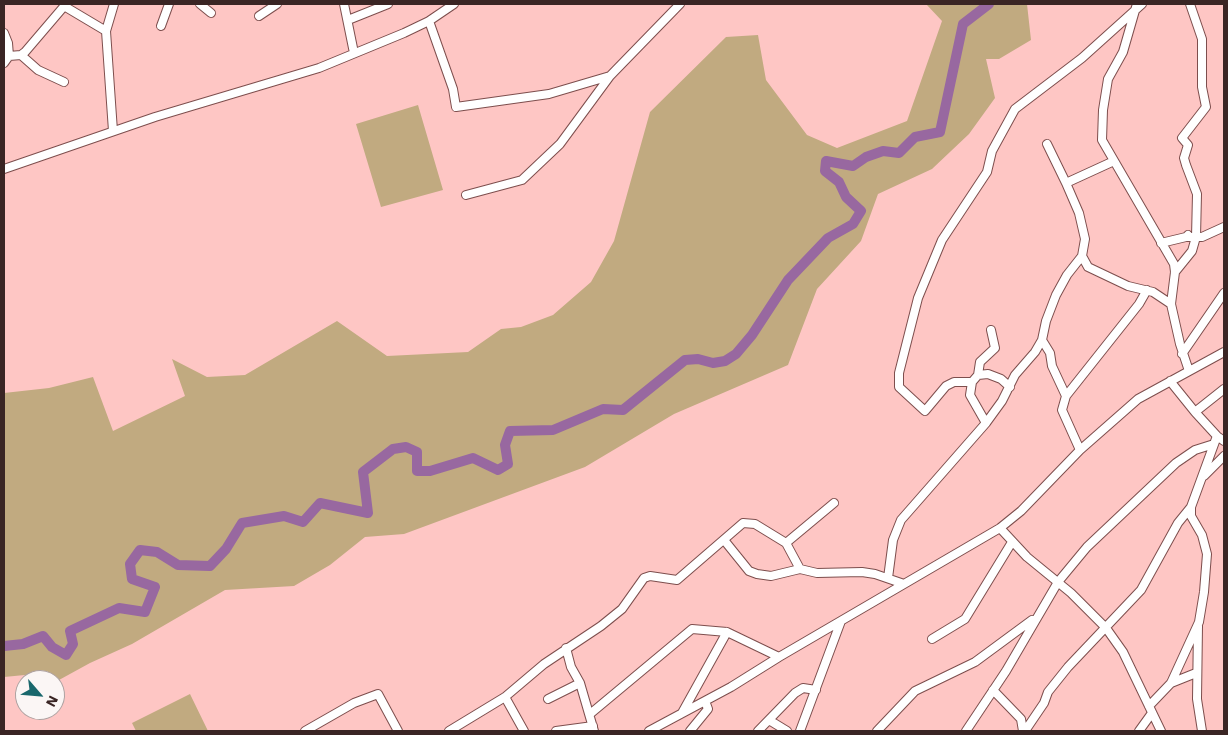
<!DOCTYPE html>
<style>
body{margin:0}
#map{position:relative;width:1228px;height:735px;overflow:hidden;background:#fec6c4;font-family:"Work Sans",sans-serif}
canvas{display:block}
.frame{position:absolute;inset:0;border:5px solid #3a2524;pointer-events:none}
.north{position:absolute;left:15px;top:670px;width:50px;height:50px;box-sizing:border-box;background:#fbf6f5;border:1px solid #aea2a1;border-radius:50%;rotate:117deg;font-size:14px;font-weight:700;line-height:20px;text-align:center;color:#3a2524}
.north::after{content:'';display:block;margin:auto;width:18px;height:22px;background:#19676c;clip-path:polygon(50% 0,100% 100%,50% 72%,0 100%)}
</style>
<div id="map">
<canvas width="1228" height="735"></canvas>
<div class="frame"></div>
<div class="north">N</div>
</div>
<script>
const ctx = document.querySelector('canvas').getContext('2d');
ctx.lineJoin = 'round';
function paint(path, color) { ctx.fillStyle = color; ctx.fill(path, 'evenodd'); }
const poly = rows => new Path2D(rows.map(r => 'M' + r).join(''));
function stroke(path, color, width, dash) { ctx.strokeStyle = color; ctx.lineWidth = width; ctx.lineCap = dash ? 'butt' : 'round'; ctx.setLineDash(dash || []); ctx.stroke(path); }
paint(poly([
 [926,4,1027,4,1031,40,999,59,986,59,995,98,969,134,932,169,878,194,861,241,817,289,788,365,674,414,585,467,404,534,365,537,330,565,294,586,225,590,132,644,90,663,59,680,35,674,4,677,4,393,49,388,93,377,113,431,185,396,172,359,207,377,245,375,337,321,387,356,468,352,501,329,521,327,553,315,591,282,614,241,650,112,726,37,758,35,766,80,807,135,837,148,907,121,942,21],
 [418,105,443,190,381,207,356,124],
 [190,694,208,731,136,731,132,723]
]), '#c1aa80');
stroke(poly([
 [4,646,23,644,43,636,52,647,66,655,73,644,70,631,119,608,145,612,155,587,132,579,130,564,140,550,157,552,178,565,210,566,226,549,242,523,284,516,303,522,320,503,368,513,363,472,393,449,406,447,417,452,417,471,430,471,473,458,498,470,508,464,505,445,510,431,553,430,603,409,623,410,685,360,698,359,713,363,725,361,736,354,752,335,788,280,828,238,853,224,861,211,846,197,839,182,825,171,826,161,853,166,866,157,883,151,899,153,915,137,940,132,963,24,989,4]
]), '#9868a0', 10);
const minor = poly([
 [200,4,211,13],
 [344,4,354,53],
 [64,6,106,31,113,131],
 [1136,7,1123,52,1108,79,1103,110,1102,140,1174,264,1175,272,1171,304,1180,344,1189,371],
 [259,16,277,4],
 [348,20,388,4],
 [429,21,453,89,456,107,549,94,610,76,680,4],
 [161,26,169,4],
 [106,31,114,4],
 [4,33,8,43,9,56,4,63],
 [21,55,38,70,64,82],
 [9,56,21,55,25,52,66,4],
 [1047,144,1066,183,1079,213,1085,239,1082,256,1088,267,1128,286,1153,292,1171,304],
 [4,169,155,117,319,68,404,33,429,21,454,4],
 [1066,183,1114,161],
 [466,195,522,180,560,144,610,76],
 [1186,237,1202,237,1224,227],
 [1161,243,1186,237,1188,235],
 [1175,272,1192,251,1196,237,1197,194,1186,165,1184,158,1188,145,1182,138,1206,107,1202,87,1202,39,1190,4],
 [1182,354,1224,293],
 [978,375,980,362,995,348,991,330],
 [1170,381,1195,412,1217,436,1224,441],
 [972,382,954,382,946,386,925,411,899,387,899,373,918,298,942,240,987,172,992,151,1015,109,1082,58,1142,4],
 [1066,396,1052,366,1050,353,1042,340,1046,321,1056,295,1067,275,1082,256],
 [1195,412,1224,389],
 [986,423,970,395,972,382,978,375,988,374,1001,379,1010,387],
 [1080,450,1062,410,1066,396,1139,304,1147,290],
 [1204,476,1224,456],
 [1000,528,1027,557,1071,593,1106,628,1123,652,1161,731],
 [724,540,749,571,757,574,771,576,800,569,817,573,862,572,875,574,904,584],
 [786,543,834,503],
 [888,578,893,540,901,520,986,423,1002,401,1015,375,1035,352,1042,340],
 [1198,626,1197,699,1202,731],
 [932,639,965,619,1012,542],
 [566,648,571,667,580,683,594,731],
 [1171,683,1196,673],
 [993,690,1021,719,1023,731],
 [505,697,524,731],
 [548,699,580,683],
 [1149,706,1171,683,1199,622,1204,592,1207,554,1202,535,1191,516,1191,507,1217,436],
 [682,713,727,632],
 [590,714,692,629,727,632,779,657],
 [769,720,787,731],
 [305,731,354,703,378,694,398,731],
 [449,731,505,697,544,664,601,626,622,609,644,578,650,576,677,580,743,523,755,524,786,543,800,569],
 [556,731,593,726],
 [649,731,731,687,779,657,1000,528,1021,511,1080,450,1138,399,1224,352],
 [690,731,708,709,705,701],
 [758,731,795,693,803,688,816,690],
 [800,731,841,621],
 [877,731,915,691,975,662,1032,620],
 [966,731,1006,671,1058,582,1087,547,1176,463,1195,450,1214,444],
 [1025,731,1044,703,1048,692,1068,667,1141,590,1178,523,1191,507],
 [1139,731,1152,713]
]);
stroke(minor, '#7d4e4d', 10);
stroke(minor, '#fff', 8);
</script>
